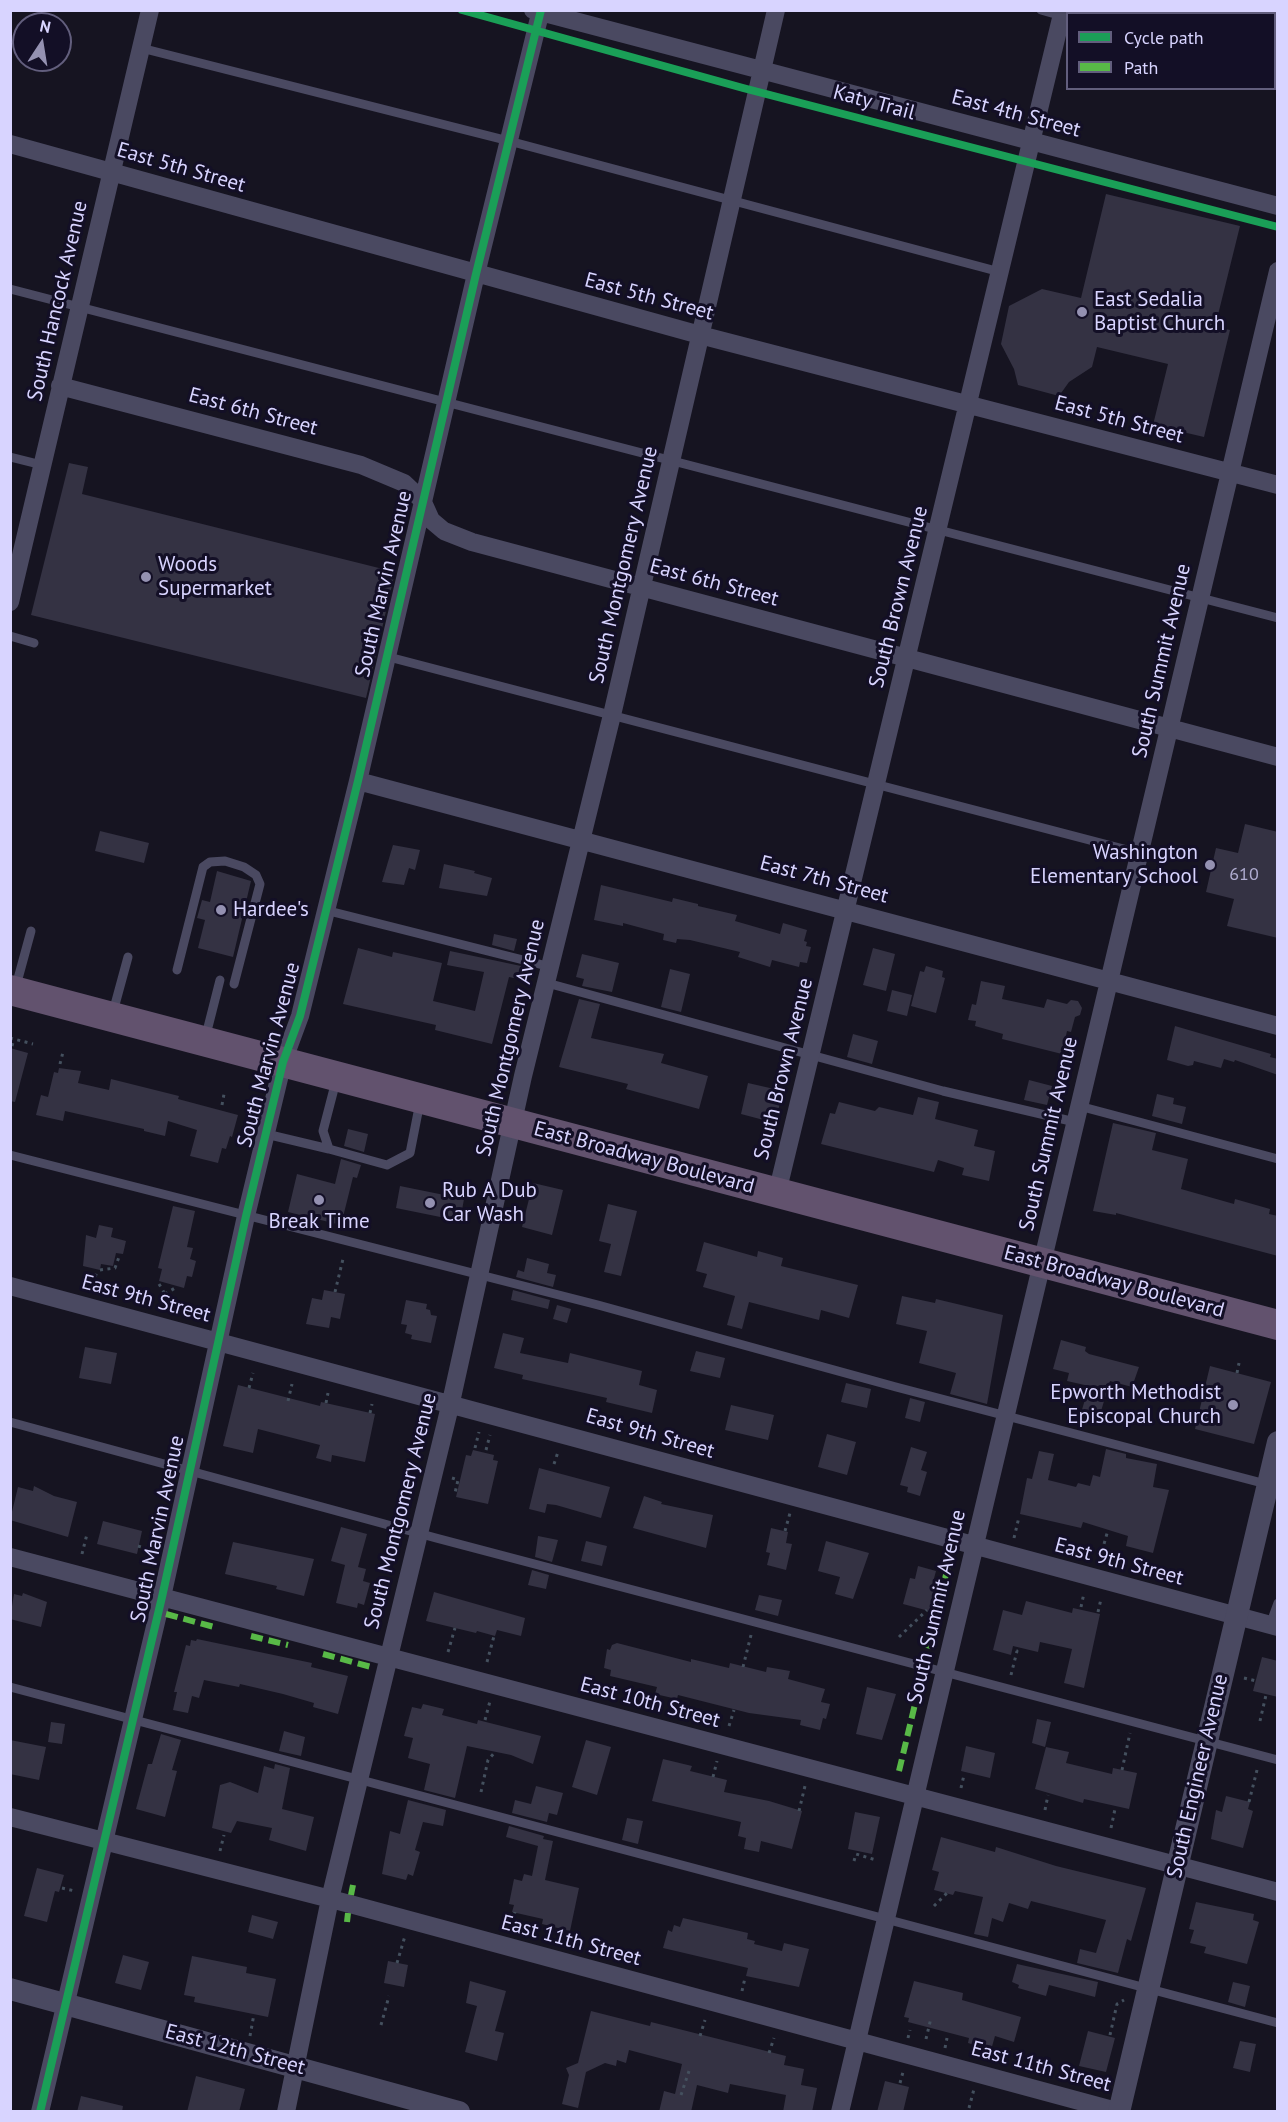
<!DOCTYPE html>
<style>
body{margin:0}
#map{position:relative;width:1288px;height:2122px;overflow:hidden;background:#161421;font-family:"PT Sans",sans-serif}
canvas{display:block}
.frame{position:absolute;inset:0;border:12px solid #d8d4ff;pointer-events:none}
.legend{position:absolute;left:1066px;top:12px;width:210px;height:78px;box-sizing:border-box;background:#130f26;border:2px solid #625e7d;margin:0;padding:8px 10px;list-style:none;font-size:18px;color:#d8d4ff}
.legend li{display:flex;align-items:center;gap:12px;height:30px}
.legend b{width:30px;border:2px solid #625e7d}
.north{position:absolute;left:12px;top:12px;width:60px;height:60px;box-sizing:border-box;background:#130f26;border:2px solid #625e7d;border-radius:50%;rotate:12deg;font-size:16px;font-weight:700;line-height:24px;text-align:center;color:#d8d4ff}
.north::after{content:'';display:block;margin:auto;width:21px;height:27px;background:#9491b1;clip-path:polygon(50% 0,100% 100%,50% 72%,0 100%)}
</style>
<div id="map">
<canvas width="1288" height="2122"></canvas>
<div class="frame"></div>
<ul class="legend">
<li><b style="height:8px;background:#1a9f57"></b>Cycle path</li>
<li><b style="height:8px;background:#58b947"></b>Path</li>
</ul>
<div class="north">N</div>
</div>
<script>
const ctx = document.querySelector('canvas').getContext('2d');
ctx.lineJoin = 'round';
function paint(path, color) { ctx.fillStyle = color; ctx.fill(path, 'evenodd'); }
const poly = rows => new Path2D(rows.map(r => 'M' + r).join(''));
function stroke(path, color, width, dash) { ctx.strokeStyle = color; ctx.lineWidth = width; ctx.lineCap = dash ? 'butt' : 'round'; ctx.setLineDash(dash || []); ctx.stroke(path); }
function write(font, color, halo, rows, align = 'center') {
  ctx.font = font + ' "PT Sans",sans-serif'; ctx.lineWidth = 6; ctx.setLineDash([]); ctx.textBaseline = 'middle'; ctx.strokeStyle = halo; ctx.fillStyle = color; for (const [text, x, y, turn = 0] of rows) {
    ctx.save(); ctx.translate(x, y); ctx.rotate((+turn || 0) * Math.PI / 180); ctx.textAlign = isNaN(turn) ? turn : align; if (halo) ctx.strokeText(text, 0, 0); ctx.fillText(text, 0, 0); ctx.restore();
  }
}
paint(poly([
 [1106,194,1240,226,1215,327,1230,330,1204,437,1153,425,1168,364,1097,347,1092,367,1069,382,1059,396,1018,385,1014,369,1001,344,1009,306,1042,289,1081,298],
 [69,463,88,467,82,494,395,572,366,698,31,615],
 [1245,824,1278,832,1278,938,1227,926,1234,899,1206,892,1216,848,1238,853],
 [100,831,149,843,144,863,95,851],
 [393,845,420,850,415,870,409,868,404,885,382,882],
 [444,864,475,871,474,873,492,878,487,896,439,888],
 [217,871,251,881,233,957,198,948,205,920,197,918,202,900,210,902],
 [601,885,672,902,673,898,698,904,698,906,737,915,735,921,780,934,783,923,807,930,804,941,807,942,806,946,811,947,807,963,800,962,799,967,772,960,770,967,738,957,740,952,690,940,677,939,676,943,663,940,664,934,623,923,623,926,594,920],
 [494,934,517,939,514,951,492,945],
 [358,948,392,957,393,952,442,963,433,1001,475,1011,484,972,447,965,450,951,521,966,518,979,509,977,492,1044,435,1030,436,1025,343,1004],
 [873,948,895,954,886,991,863,985],
 [582,954,619,963,612,992,582,986,584,979,576,977],
 [926,966,943,971,942,977,945,978,936,1013,911,1006,920,971,924,972],
 [670,969,690,974,681,1012,661,1007],
 [981,981,1005,986,1002,999,1044,1008,1047,999,1067,1004,1071,1000,1078,1001,1082,1008,1080,1015,1075,1017,1071,1032,1067,1031,1062,1054,1002,1039,1003,1034,975,1026,976,1021,968,1020,972,1004,976,1005],
 [892,990,912,995,907,1016,887,1011],
 [579,999,600,1004,591,1038,664,1054,661,1063,708,1076,699,1109,626,1089,628,1084,559,1067],
 [1175,1026,1271,1054,1270,1057,1278,1059,1278,1075,1235,1060,1234,1062,1224,1059,1221,1068,1194,1061,1193,1065,1188,1066,1167,1060],
 [853,1034,878,1041,872,1064,847,1057],
 [10,1048,28,1053,15,1102,10,1101],
 [59,1068,81,1071,78,1083,109,1090,111,1079,179,1096,178,1099,238,1115,232,1137,230,1136,226,1149,222,1148,218,1163,190,1156,197,1130,168,1121,165,1136,144,1131,144,1129,65,1111,63,1121,36,1115,41,1095,48,1097,54,1072,58,1073],
 [1029,1080,1052,1086,1047,1105,1024,1100],
 [748,1083,783,1091,775,1123,741,1114],
 [1157,1094,1174,1098,1173,1104,1186,1107,1182,1124,1152,1116],
 [918,1097,939,1102,935,1119,978,1130,974,1146,995,1151,989,1181,962,1175,964,1168,938,1160,934,1172,821,1144,830,1113,835,1114,839,1102,875,1111,879,1107,913,1115],
 [1113,1123,1156,1133,1152,1150,1188,1159,1181,1189,1234,1204,1235,1199,1270,1209,1269,1214,1278,1216,1278,1256,1116,1213,1116,1215,1093,1211],
 [348,1129,368,1134,364,1152,344,1146],
 [341,1159,361,1165,357,1178,353,1177,341,1225,288,1212,297,1174,335,1184],
 [533,1183,563,1190,552,1235,522,1227],
 [400,1186,464,1199,460,1221,396,1208],
 [608,1204,637,1211,621,1276,604,1272,611,1244,599,1241],
 [173,1206,195,1211,187,1247,193,1248,190,1259,196,1261,192,1277,187,1276,184,1288,159,1281,162,1269,158,1268],
 [99,1225,113,1228,111,1237,126,1241,123,1254,116,1253,113,1266,101,1264,100,1270,83,1266,86,1235,96,1238],
 [704,1242,757,1257,758,1251,783,1258,781,1266,858,1285,849,1318,821,1310,819,1320,749,1302,742,1329,727,1325,735,1296,703,1287,707,1274,696,1271],
 [527,1258,549,1264,547,1273,556,1275,553,1287,516,1277,518,1270,524,1272],
 [324,1290,345,1294,340,1319,331,1317,329,1328,306,1324,312,1298,322,1300],
 [513,1290,550,1300,548,1309,511,1300],
 [902,1296,935,1303,936,1299,1003,1315,987,1404,950,1394,956,1373,919,1363,927,1331,896,1324],
 [406,1300,427,1304,426,1309,430,1310,431,1315,437,1316,431,1343,411,1339,412,1335,405,1333,407,1325,401,1324],
 [557,1305,571,1309,567,1323,553,1319],
 [503,1333,524,1338,520,1353,568,1363,570,1353,642,1371,639,1385,657,1390,652,1413,606,1402,607,1398,522,1379,523,1375,494,1368],
 [1061,1340,1086,1347,1085,1351,1089,1354,1139,1367,1132,1387,1110,1381,1099,1418,1081,1413,1089,1386,1067,1381,1069,1373,1053,1369],
 [85,1347,117,1353,111,1384,79,1378],
 [696,1351,725,1358,720,1378,690,1371],
 [1210,1366,1271,1382,1254,1444,1195,1429],
 [846,1383,871,1389,867,1408,841,1402],
 [238,1385,320,1406,321,1402,375,1414,365,1462,332,1455,331,1462,316,1458,320,1445,258,1429,253,1453,223,1446],
 [910,1398,925,1402,920,1422,905,1418],
 [731,1405,774,1415,768,1440,725,1430],
 [827,1434,856,1442,847,1475,818,1467],
 [911,1447,927,1452,921,1470,927,1472,920,1496,907,1492,908,1487,900,1485],
 [1106,1449,1126,1454,1126,1458,1157,1464,1153,1487,1169,1490,1153,1553,1126,1546,1128,1536,1083,1522,1081,1528,1020,1514,1027,1478,1032,1479,1039,1451,1054,1454,1048,1480,1076,1487,1078,1483,1090,1486,1093,1475,1100,1477],
 [473,1450,494,1455,493,1460,498,1461,488,1504,456,1497,466,1455,471,1456],
 [539,1468,610,1487,601,1518,556,1505,547,1504,545,1513,529,1509],
 [34,1486,54,1496,77,1502,68,1537,10,1520,18,1487,33,1491],
 [644,1496,662,1502,661,1504,713,1515,706,1548,633,1528],
 [103,1521,142,1531,137,1554,97,1544],
 [341,1527,367,1534,358,1567,366,1569,363,1581,370,1583,364,1605,358,1603,357,1608,336,1603,345,1565,331,1561],
 [771,1528,788,1532,786,1543,792,1544,786,1570,767,1565,770,1553,766,1552],
 [538,1536,558,1540,552,1562,535,1557],
 [586,1541,607,1546,602,1566,581,1561],
 [826,1541,869,1553,853,1599,835,1594,840,1577,818,1571],
 [233,1542,314,1559,304,1596,276,1589,277,1586,225,1574],
 [918,1566,936,1571,932,1586,936,1587,929,1611,903,1604,910,1578,915,1579],
 [532,1570,549,1575,546,1589,528,1585],
 [434,1592,525,1618,521,1636,497,1630,495,1636,477,1631,476,1633,426,1621],
 [23,1593,47,1602,41,1627,10,1619,14,1594,22,1596],
 [759,1595,782,1600,778,1616,755,1610],
 [1026,1601,1072,1613,1073,1608,1100,1614,1084,1688,1064,1683,1072,1649,1040,1642,1038,1652,1013,1646,1011,1655,993,1650,1003,1610,1022,1615],
 [197,1639,312,1663,311,1667,348,1676,338,1714,313,1707,314,1703,283,1694,240,1684,239,1687,204,1680,199,1698,192,1696,188,1713,173,1710,177,1692,174,1692,186,1645,190,1646,191,1640,196,1641],
 [617,1643,691,1662,691,1659,729,1668,730,1663,766,1672,767,1667,790,1671,788,1679,825,1689,821,1702,830,1704,826,1719,823,1718,820,1730,800,1725,801,1720,749,1713,678,1695,677,1699,655,1694,657,1687,610,1676,611,1670,604,1668,607,1649,610,1650,612,1645],
 [1262,1657,1278,1661,1278,1697,1253,1691],
 [867,1687,896,1694,882,1740,856,1734],
 [423,1704,444,1709,442,1715,477,1724,478,1720,541,1736,533,1764,511,1755,467,1746,455,1798,424,1790,430,1764,408,1758,413,1738,404,1736,412,1707,421,1709],
 [1037,1719,1051,1722,1045,1747,1032,1743],
 [51,1722,65,1724,62,1744,48,1742],
 [284,1731,305,1737,301,1756,279,1751],
 [161,1734,181,1740,172,1770,177,1771,165,1817,136,1809,148,1764,152,1764],
 [10,1740,46,1747,39,1780,10,1774],
 [586,1740,611,1747,597,1795,572,1787],
 [966,1746,995,1753,990,1778,961,1771],
 [1046,1747,1069,1752,1066,1763,1112,1774,1113,1768,1137,1773,1129,1809,1084,1799,1083,1803,1035,1789],
 [663,1759,692,1766,690,1771,727,1780,724,1792,769,1801,802,1811,792,1849,761,1841,759,1852,744,1849,746,1838,738,1836,741,1822,652,1801],
 [275,1764,290,1768,282,1809,314,1817,306,1851,269,1840,272,1828,237,1821,231,1833,212,1828,220,1785,230,1782,258,1793,264,1766,274,1769],
 [536,1786,563,1793,557,1815,549,1813,547,1822,512,1813,515,1800,531,1804],
 [1226,1796,1250,1802,1248,1809,1253,1811,1243,1848,1211,1839,1216,1810,1222,1812],
 [408,1800,446,1810,443,1826,423,1822,415,1850,420,1852,413,1876,408,1874,406,1880,382,1874,390,1831,400,1834],
 [855,1812,880,1817,872,1854,848,1849],
 [627,1818,643,1821,638,1844,622,1840],
 [509,1826,544,1836,543,1839,553,1841,545,1880,579,1888,570,1931,542,1924,543,1919,512,1912,514,1905,509,1904,514,1879,522,1881,524,1874,532,1876,538,1846,506,1837],
 [941,1837,995,1852,996,1847,1056,1866,1146,1888,1131,1941,1127,1939,1118,1973,1077,1963,1080,1949,1096,1953,1106,1920,1031,1901,1028,1909,1009,1903,1003,1922,992,1918,988,1937,974,1934,983,1897,955,1891,953,1895,934,1890,939,1872,932,1870],
 [37,1868,64,1875,59,1892,55,1891,47,1922,24,1916],
 [1196,1902,1254,1914,1253,1920,1259,1922,1247,1964,1204,1953,1206,1947,1190,1943,1194,1930,1189,1929],
 [252,1915,278,1922,273,1939,248,1932],
 [683,1918,748,1933,747,1939,755,1941,754,1944,782,1951,784,1943,809,1949,799,1987,746,1976,748,1968,663,1948,668,1930,672,1932,674,1925,680,1927],
 [123,1955,149,1962,141,1990,115,1983],
 [192,1956,247,1967,246,1973,276,1979,268,2017,194,2002,195,1997,184,1995],
 [388,1961,408,1965,404,1987,384,1983],
 [1017,1964,1098,1982,1095,1997,1049,1985,1046,1996,1018,1988,1019,1985,1012,1982],
 [470,1981,506,1991,495,2031,504,2033,497,2061,465,2052,477,2006,466,2003],
 [914,1981,963,1993,962,2000,1021,2017,1014,2042,995,2036,991,2050,968,2043,969,2038,908,2022,909,2018,904,2017],
 [1233,1982,1250,1986,1245,2007,1228,2002],
 [591,2011,650,2026,651,2022,786,2056,784,2065,804,2069,801,2085,817,2088,812,2112,783,2112,786,2095,730,2084,728,2093,697,2085,691,2112,659,2112,664,2091,675,2094,682,2064,629,2050,626,2063,617,2060,616,2066,605,2063,586,2072,578,2108,562,2104,569,2075,566,2068,578,2063],
 [1088,2031,1115,2038,1106,2072,1079,2066],
 [1240,2041,1256,2044,1250,2072,1233,2068],
 [196,2076,245,2089,239,2112,187,2112],
 [885,2081,909,2087,903,2112,877,2112],
 [81,2096,123,2106,122,2112,77,2112]
]), '#343243');
stroke(poly([
 [10,1038,33,1044],
 [12,1046,14,1039],
 [60,1064,63,1052],
 [222,1105,224,1094],
 [100,1270,115,1268,119,1257],
 [159,1284,165,1294,162,1303],
 [91,1291,97,1271],
 [335,1292,343,1259],
 [165,1294,175,1288],
 [1237,1373,1239,1363],
 [249,1388,253,1373],
 [288,1401,292,1384],
 [326,1403,328,1393],
 [370,1413,372,1404],
 [475,1448,479,1432],
 [486,1450,490,1435],
 [554,1464,558,1452],
 [452,1478,458,1480,455,1493],
 [785,1531,790,1513],
 [1014,1538,1019,1517],
 [138,1546,154,1551],
 [1102,1551,1108,1530],
 [82,1554,87,1534],
 [1081,1607,1084,1593],
 [1098,1612,1101,1599],
 [899,1637,927,1610],
 [448,1652,455,1628],
 [487,1662,494,1636],
 [743,1667,751,1635],
 [1011,1675,1017,1651,1014,1650],
 [1244,1678,1256,1681],
 [485,1720,490,1701],
 [1260,1721,1266,1695],
 [729,1726,734,1710],
 [1122,1770,1130,1733],
 [713,1777,717,1761],
 [961,1788,964,1775],
 [481,1792,488,1760,495,1752],
 [1249,1802,1257,1770],
 [1045,1810,1048,1795],
 [799,1811,805,1786],
 [1111,1828,1115,1809],
 [220,1851,224,1835],
 [854,1861,856,1854,876,1860],
 [62,1888,75,1891],
 [934,1906,947,1893],
 [511,1928,515,1912],
 [397,1963,405,1936],
 [742,1991,745,1978],
 [381,2025,389,1996],
 [1110,2035,1117,2004,1124,2000],
 [250,2036,254,2014],
 [700,2036,705,2020],
 [908,2038,910,2030],
 [926,2039,931,2018],
 [945,2048,947,2038],
 [769,2053,774,2038],
 [900,2083,903,2072],
 [681,2095,689,2071],
 [969,2108,974,2089]
]), '#44505e', 3, [3, 4.5]);
stroke(poly([
 [1041,10,1062,16],
 [141,48,509,141,1000,272],
 [1274,73,1278,74],
 [10,289,1278,618],
 [10,457,42,465],
 [10,636,34,643],
 [385,656,1139,853],
 [325,910,551,967],
 [177,970,203,867,210,862,225,861,244,867,256,875,260,884,234,984],
 [547,983,943,1091,1075,1122],
 [16,986,31,931],
 [113,1012,128,957],
 [205,1039,220,980],
 [336,1081,323,1131,329,1149,387,1165,410,1153,420,1102],
 [1079,1106,1278,1159],
 [266,1134,329,1149],
 [10,1155,598,1305,896,1387,1266,1484],
 [10,1422,436,1538,1278,1760],
 [1270,1625,1278,1603],
 [10,1687,1278,2023]
]), '#4a4961', 9);
stroke(poly([
 [533,10,1278,206],
 [10,144,700,335,1278,485],
 [60,386,361,465,404,483,422,500,431,520,444,531,472,542,1278,757],
 [10,602,150,10],
 [358,781,1278,1026],
 [777,1193,1063,10],
 [10,1286,1278,1627],
 [10,1557,1278,1892],
 [10,1817,350,1904,1120,2112],
 [40,2112,162,1597,246,1216,283,1062,300,1016,358,781,476,274,541,10],
 [286,2112,330,1899,451,1402,523,1076,612,715,776,10],
 [840,2112,1278,271]
]), '#4a4961', 18);
stroke(poly([
 [10,1989,459,2112],
 [1119,2112,1278,1442]
]), '#4a4961', 22);
stroke(poly([
 [10,990,1278,1325]
]), '#62526e', 30);
stroke(poly([
 [166,1614,218,1628],
 [251,1636,288,1645],
 [323,1654,375,1668],
 [899,1771,950,1558],
 [351,1895,353,1885],
 [347,1922,348,1913]
]), '#58b947', 6, [12, 6]);
stroke(poly([
 [462,10,743,88,1278,227],
 [40,2112,162,1597,246,1216,283,1062,300,1016,358,781,476,274,541,10]
]), '#1a9f57', 8);
for (const [x, y, r, color] of [
 [1082,312,6,"#9491b1"],
 [146,577,6,"#9491b1"],
 [1210,865,6,"#9491b1"],
 [221,910,6,"#9491b1"],
 [319,1200,6,"#9491b1"],
 [430,1203,6,"#9491b1"],
 [1233,1405,6,"#9491b1"]
]) { const dot = new Path2D(); dot.arc(x, y, r, 0, 2 * Math.PI); ctx.fillStyle = color; ctx.fill(dot); stroke(dot, '#130f26', 2); }
write('18px', '#afacd0', null, [
 ["610",1244,875]
]);
write('21px', '#d8d4ff', '#130f26', [
 ["Katy Trail",874,103,15],
 ["East 4th Street",1016,114,15],
 ["East 5th Street",181,168,16],
 ["East 5th Street",649,297,15],
 ["South Hancock Avenue",58,301,-77],
 ["East 6th Street",253,412,15],
 ["East 5th Street",1119,420,15],
 ["South Montgomery Avenue",624,565,-77],
 ["East 6th Street",714,583,15],
 ["South Marvin Avenue",384,584,-77],
 ["South Brown Avenue",899,597,-76],
 ["South Summit Avenue",1162,661,-77],
 ["East 7th Street",824,880,15],
 ["South Montgomery Avenue",511,1038,-77],
 ["South Marvin Avenue",269,1055,-75],
 ["South Brown Avenue",784,1069,-76],
 ["South Summit Avenue",1049,1134,-77],
 ["East Broadway Boulevard",644,1158,15],
 ["East Broadway Boulevard",1114,1282,15],
 ["East 9th Street",146,1299,15],
 ["East 9th Street",650,1434,16],
 ["South Montgomery Avenue",401,1511,-76],
 ["South Marvin Avenue",158,1529,-78],
 ["East 9th Street",1119,1562,15],
 ["South Summit Avenue",937,1607,-77],
 ["East 10th Street",650,1703,15],
 ["South Engineer Avenue",1198,1776,-77],
 ["East 11th Street",571,1941,15],
 ["East 12th Street",235,2050,15],
 ["East 11th Street",1041,2067,15]
]);
write('21px', '#d8d4ff', '#130f26', [
 ["East Sedalia",1094,300],
 ["Baptist Church",1094,324],
 ["Woods",158,565],
 ["Supermarket",158,589],
 ["Washington",1198,853,"right"],
 ["Elementary School",1198,877,"right"],
 ["Hardee's",233,910],
 ["Rub A Dub",442,1191],
 ["Car Wash",442,1215],
 ["Break Time",319,1222,"center"],
 ["Epworth Methodist",1221,1393,"right"],
 ["Episcopal Church",1221,1417,"right"]
], 'left');
</script>
